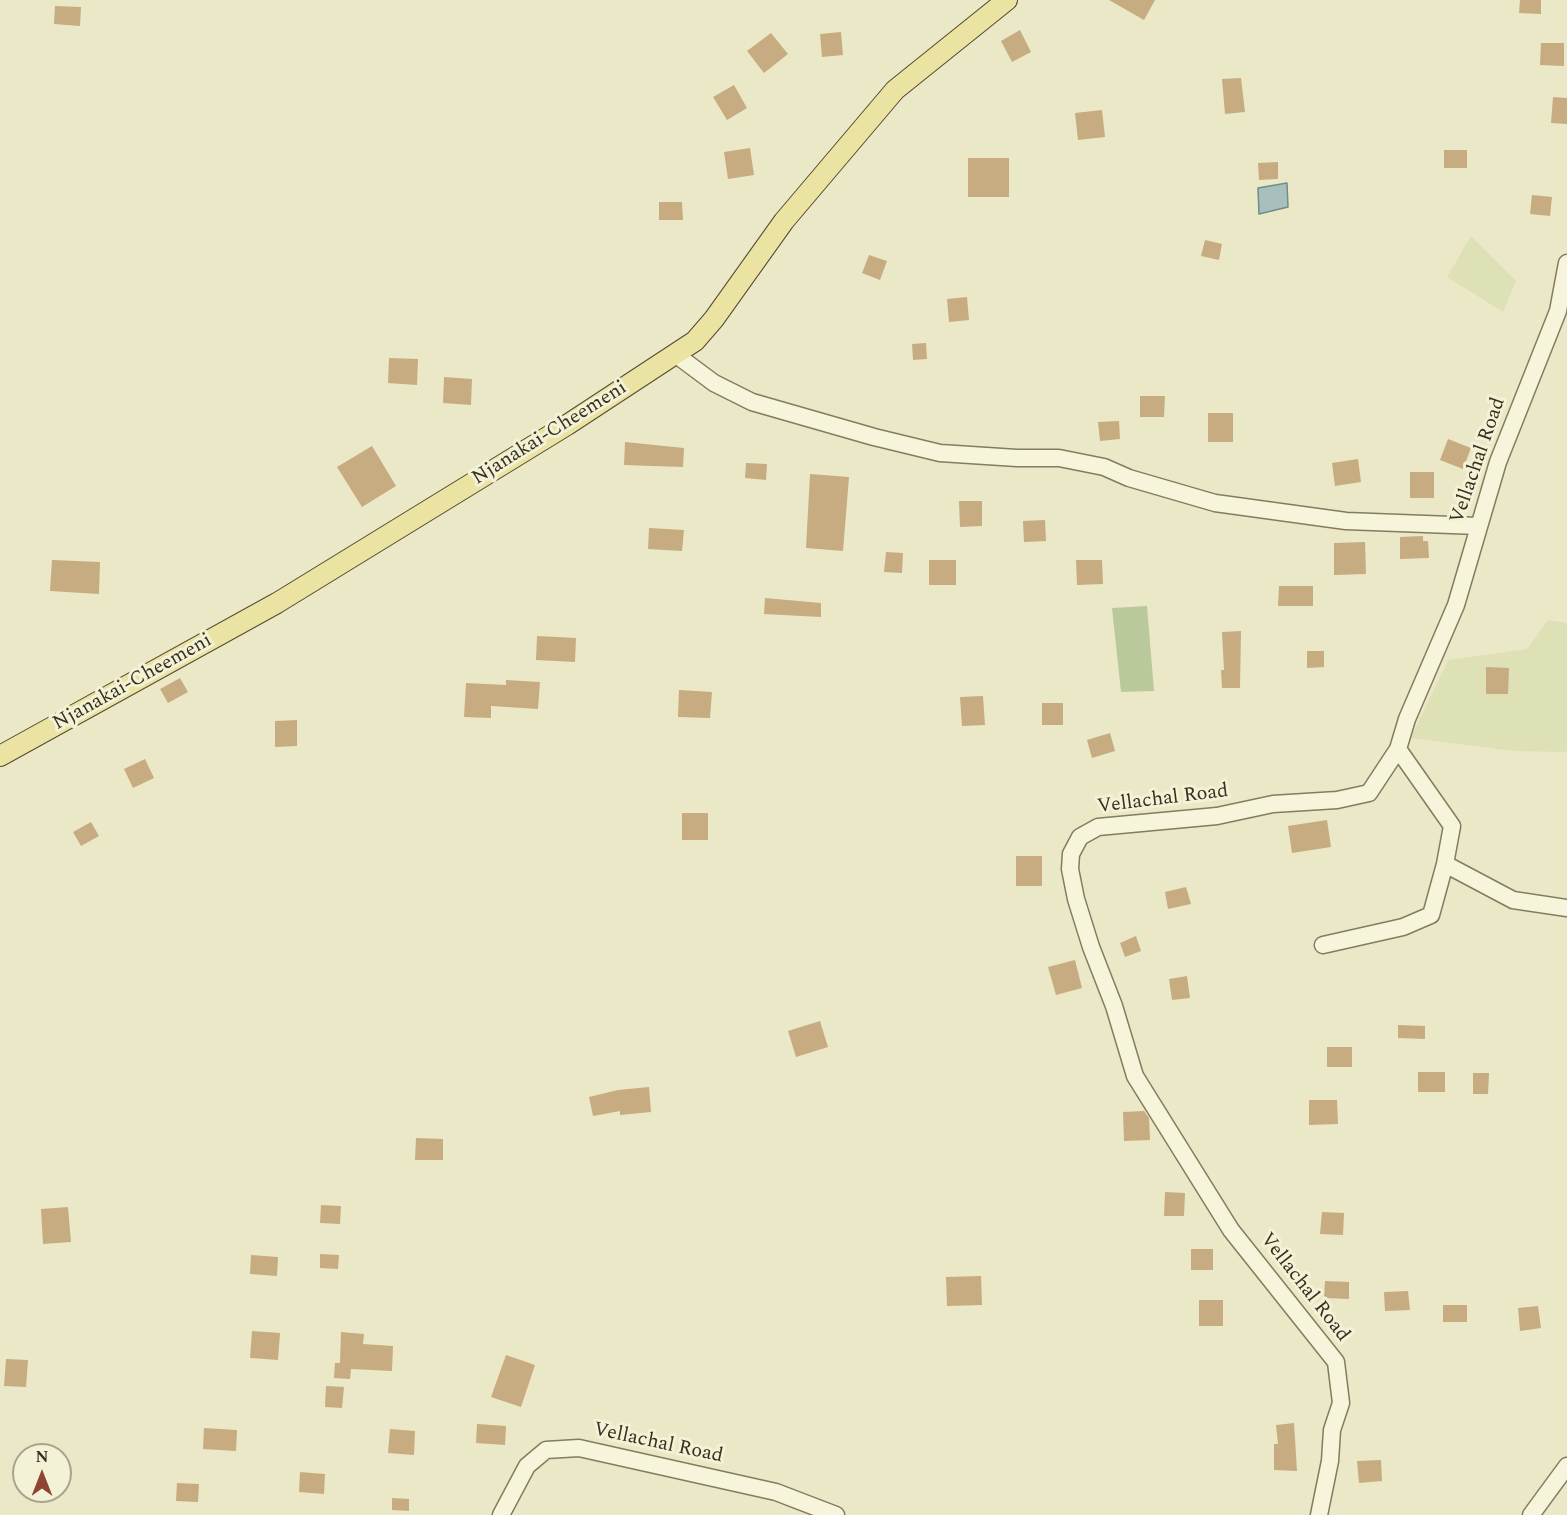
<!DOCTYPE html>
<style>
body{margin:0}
#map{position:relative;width:1567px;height:1515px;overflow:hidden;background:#ebe8c7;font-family:Spectral,serif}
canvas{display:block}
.north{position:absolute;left:12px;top:1443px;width:60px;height:60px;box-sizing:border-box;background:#f3f1d6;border:2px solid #a8a48d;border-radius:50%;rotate:0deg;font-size:16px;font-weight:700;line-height:24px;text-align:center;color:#373020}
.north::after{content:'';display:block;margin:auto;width:21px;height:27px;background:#904532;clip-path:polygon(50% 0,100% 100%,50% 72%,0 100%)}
</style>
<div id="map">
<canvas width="1567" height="1515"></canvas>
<div class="north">N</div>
</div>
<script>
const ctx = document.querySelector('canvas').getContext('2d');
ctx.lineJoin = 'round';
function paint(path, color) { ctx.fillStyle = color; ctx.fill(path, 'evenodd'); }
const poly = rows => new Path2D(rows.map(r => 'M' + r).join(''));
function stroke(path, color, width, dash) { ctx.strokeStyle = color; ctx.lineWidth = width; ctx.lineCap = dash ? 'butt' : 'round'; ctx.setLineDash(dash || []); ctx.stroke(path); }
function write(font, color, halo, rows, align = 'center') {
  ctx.font = font + ' Spectral,serif'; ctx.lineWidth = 6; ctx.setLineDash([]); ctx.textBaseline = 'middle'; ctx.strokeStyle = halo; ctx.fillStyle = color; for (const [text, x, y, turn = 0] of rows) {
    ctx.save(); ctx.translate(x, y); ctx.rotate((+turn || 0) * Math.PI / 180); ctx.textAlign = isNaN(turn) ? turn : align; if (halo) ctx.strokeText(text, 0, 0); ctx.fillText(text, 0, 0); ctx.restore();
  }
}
paint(poly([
 [1471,236,1516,281,1503,312,1447,277],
 [1548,620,1567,623,1567,752,1513,751,1411,738,1448,660,1527,649]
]), '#dee0b5');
paint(poly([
 [1147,606,1154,691,1121,692,1112,608]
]), '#bac99c');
const water = poly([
 [1287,183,1288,207,1259,214,1258,188,1287,183]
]);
paint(water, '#a8bfbd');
stroke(water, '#6f8d8c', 1.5);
paint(poly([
 [1109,0,1155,0,1144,20],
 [1520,0,1541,0,1541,14,1519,13],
 [55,6,81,7,80,26,54,24],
 [1020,30,1031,52,1012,62,1001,41],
 [841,32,843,55,822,57,820,34],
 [771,33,788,54,764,73,747,51],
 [1541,43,1564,43,1564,66,1540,65],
 [1241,78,1245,112,1225,114,1222,79],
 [734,85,747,108,727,120,713,97],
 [1553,97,1567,98,1567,124,1551,123],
 [1102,110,1105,137,1078,140,1075,113],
 [750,148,754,175,728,179,724,152],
 [1444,150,1467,150,1467,168,1444,168],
 [968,158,1009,158,1009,197,968,197],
 [1278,162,1278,179,1259,180,1258,163],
 [1532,195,1552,197,1550,216,1530,214],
 [659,202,682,202,683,220,659,220],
 [1205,240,1222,244,1219,260,1201,256],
 [869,255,887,261,880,280,862,273],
 [967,297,969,320,949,322,947,299],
 [926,343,927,359,913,360,912,344],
 [389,358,418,359,417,385,388,383],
 [444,377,472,379,471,405,443,403],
 [1140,396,1165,396,1164,417,1140,417],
 [1208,413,1233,413,1233,442,1208,442],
 [1119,421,1120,439,1100,441,1098,422],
 [1448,439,1471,448,1463,469,1440,460],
 [625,442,684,448,683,467,624,465],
 [372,446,396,486,362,507,337,467],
 [1358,459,1361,482,1335,486,1332,463],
 [746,463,767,464,766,480,745,478],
 [1410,472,1434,472,1434,498,1410,498],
 [810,474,849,477,843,551,806,548],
 [959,501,982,501,982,526,960,527],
 [1045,520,1046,541,1024,542,1023,521],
 [649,528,684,530,682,551,648,549],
 [1423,536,1423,541,1428,541,1429,558,1400,559,1400,537],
 [1365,542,1366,574,1334,575,1334,543],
 [886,552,903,553,902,573,884,572],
 [52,560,100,562,99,594,50,591],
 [929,560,956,560,956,585,929,585],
 [1076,560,1102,560,1103,584,1077,585],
 [1279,586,1313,586,1313,606,1278,606],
 [765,598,821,603,821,617,764,614],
 [1241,631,1240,688,1222,688,1221,670,1224,670,1222,632],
 [537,636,576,638,575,662,536,660],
 [1307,651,1324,651,1324,667,1307,668],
 [1486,667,1509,668,1508,694,1486,694],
 [180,678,188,692,168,703,160,689],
 [506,680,540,682,538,709,491,706,491,718,464,717,466,683,506,685],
 [679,690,712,692,710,718,678,717],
 [983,696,985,725,962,726,960,697],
 [1042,703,1063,703,1063,725,1042,725],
 [297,720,297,746,275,747,275,721],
 [1110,733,1115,751,1092,758,1087,740],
 [145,759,154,778,133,788,124,769],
 [682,813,708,813,708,840,682,840],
 [1327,820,1331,847,1292,853,1288,826],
 [91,822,99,836,81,846,73,832],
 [1016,856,1042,856,1042,886,1016,886],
 [1186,887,1191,904,1168,909,1165,892],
 [1136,936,1141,951,1125,957,1120,943],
 [1075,960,1082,988,1056,995,1048,967],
 [1187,976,1190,998,1172,1000,1169,979],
 [820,1021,828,1047,796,1057,788,1031],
 [1398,1025,1425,1026,1425,1039,1398,1038],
 [1327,1047,1352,1047,1352,1067,1327,1067],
 [1418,1072,1445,1072,1445,1092,1418,1092],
 [1473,1073,1489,1073,1488,1094,1473,1094],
 [649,1087,651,1112,620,1115,620,1111,593,1116,589,1097,618,1090],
 [1309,1100,1337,1100,1338,1124,1309,1125],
 [1144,1111,1149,1118,1150,1140,1124,1141,1123,1112],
 [416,1138,443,1139,443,1160,415,1160],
 [1165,1192,1185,1193,1184,1216,1164,1216],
 [321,1205,341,1206,340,1224,320,1223],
 [68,1207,71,1242,43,1244,41,1209],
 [1322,1212,1344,1213,1343,1235,1320,1234],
 [1191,1249,1213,1249,1213,1270,1191,1270],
 [320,1254,339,1255,338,1269,320,1268],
 [251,1255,278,1257,277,1276,250,1274],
 [981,1276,982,1305,947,1306,946,1277],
 [1325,1281,1349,1282,1349,1299,1324,1298],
 [1408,1291,1410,1310,1385,1311,1384,1292],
 [1199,1300,1223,1300,1223,1326,1199,1326],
 [1443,1305,1467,1305,1467,1322,1443,1322],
 [1538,1306,1541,1328,1520,1331,1518,1308],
 [252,1331,280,1333,278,1360,250,1358],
 [341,1332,364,1334,363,1344,393,1346,392,1371,351,1369,350,1379,334,1378,335,1363,340,1363],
 [506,1355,535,1365,521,1407,491,1397],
 [6,1359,28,1360,26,1387,4,1386],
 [326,1386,344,1387,342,1408,325,1407],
 [1294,1423,1297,1471,1274,1470,1274,1444,1278,1444,1276,1425],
 [477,1424,506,1426,505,1445,476,1443],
 [204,1428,237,1430,236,1451,203,1449],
 [390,1429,415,1431,414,1455,388,1453],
 [1381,1460,1382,1481,1359,1483,1357,1461],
 [300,1472,325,1474,324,1494,299,1492],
 [177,1483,199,1484,198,1502,176,1501],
 [392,1498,409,1499,409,1511,392,1510]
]), '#c6ac80');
const minor = poly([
 [675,354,714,383,752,402,874,437,940,453,1017,458,1059,458,1104,467,1129,478,1215,503,1346,521,1478,526],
 [1398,749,1452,826,1445,864,1513,900,1567,908],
 [1323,945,1403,927,1431,915,1445,864],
 [501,1515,527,1466,546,1450,579,1448,776,1492,836,1515],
 [1319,1515,1330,1461,1332,1430,1341,1403,1336,1362,1231,1230,1135,1076,1114,1006,1091,947,1076,899,1070,869,1071,854,1080,837,1098,827,1217,816,1273,804,1337,800,1369,793,1398,749,1407,719,1456,605,1498,462,1558,311,1567,263],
 [1531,1515,1567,1466]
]);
const major = poly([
 [0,756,277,603,567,425,695,341,714,319,784,221,895,90,1007,0]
]);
stroke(minor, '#857b5e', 19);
stroke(major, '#544931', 22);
stroke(minor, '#f6f4da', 16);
stroke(major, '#ebe3a2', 20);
write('20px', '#373020', '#f3f1d6', [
 ["Njanakai-Cheemeni",550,434,-32],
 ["Vellachal Road",1479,461,-71],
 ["Njanakai-Cheemeni",133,683,-29],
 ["Vellachal Road",1163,800,-7],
 ["Vellachal Road",1304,1288,52],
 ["Vellachal Road",658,1444,12]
]);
</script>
